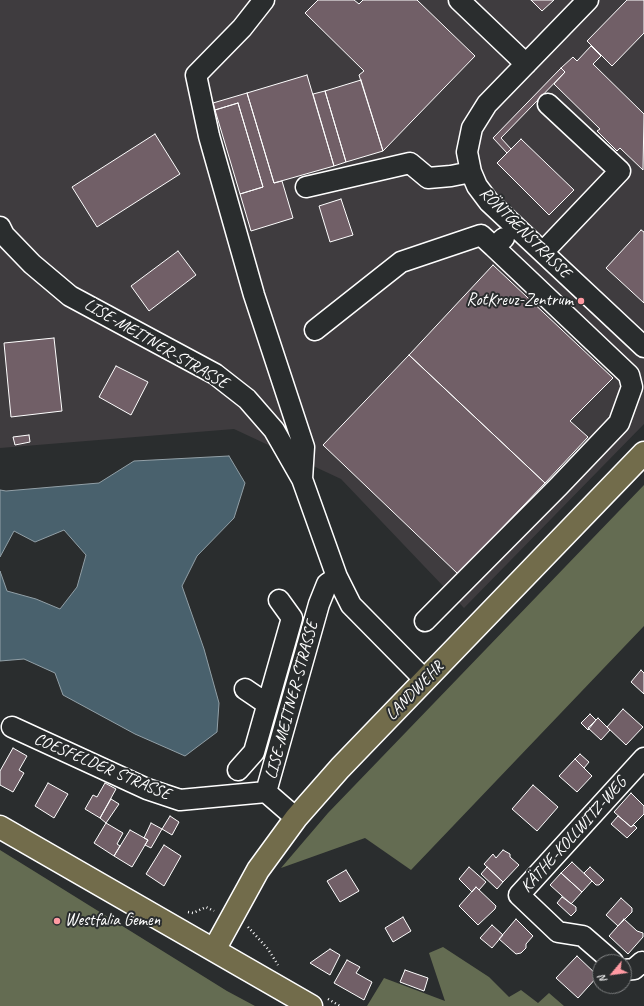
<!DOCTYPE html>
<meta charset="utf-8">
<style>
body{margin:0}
#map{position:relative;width:644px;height:1006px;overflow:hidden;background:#2a2d2e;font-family:Caveat,sans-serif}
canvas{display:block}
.north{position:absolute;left:592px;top:954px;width:40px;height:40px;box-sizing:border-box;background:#2a2d2e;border:1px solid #7f8182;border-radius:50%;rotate:241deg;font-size:11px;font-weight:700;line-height:16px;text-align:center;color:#fff}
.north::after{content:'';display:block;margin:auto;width:14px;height:18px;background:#ff9aa2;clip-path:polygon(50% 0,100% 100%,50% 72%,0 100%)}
</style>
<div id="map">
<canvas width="644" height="1006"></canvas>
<div class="north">N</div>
</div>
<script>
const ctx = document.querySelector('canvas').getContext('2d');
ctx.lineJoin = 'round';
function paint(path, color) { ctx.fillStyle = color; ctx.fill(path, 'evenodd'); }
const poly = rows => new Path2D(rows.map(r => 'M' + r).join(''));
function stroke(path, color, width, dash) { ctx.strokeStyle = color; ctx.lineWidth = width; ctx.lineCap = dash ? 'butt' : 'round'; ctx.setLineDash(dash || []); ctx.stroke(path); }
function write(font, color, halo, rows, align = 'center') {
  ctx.font = font + ' Caveat,sans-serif'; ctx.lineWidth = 4; ctx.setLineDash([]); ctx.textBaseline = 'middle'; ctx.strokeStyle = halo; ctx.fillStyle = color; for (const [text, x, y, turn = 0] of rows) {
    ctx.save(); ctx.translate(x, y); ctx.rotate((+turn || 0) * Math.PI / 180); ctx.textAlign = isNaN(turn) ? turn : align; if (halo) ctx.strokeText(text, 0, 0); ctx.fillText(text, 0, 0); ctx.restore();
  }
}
paint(poly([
 [0,0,644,0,644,424,464,608,341,479,234,429,0,448]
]), '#3f3c3f');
paint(poly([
 [644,485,644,626,411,870,365,838,281,868,328,813],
 [0,850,227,991,255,1006,0,1006],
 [443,947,489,977,509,997,521,990,538,1003,549,993,564,1006,367,1006,384,978,445,1001,429,953]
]), '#646c52');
const water = poly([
 [229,456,245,483,234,518,197,556,182,586,204,649,219,703,217,732,185,756,135,734,63,695,55,673,24,659,0,661,0,571,7,591,36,599,60,609,77,587,86,555,64,530,35,542,14,531,0,557,0,490,6,491,99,483,134,461,229,456]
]);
paint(water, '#49616d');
stroke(water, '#92a0a7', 1);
const building = poly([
 [318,0,354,0,359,4,363,0,417,0,475,56,383,151,359,75,364,71,305,13,318,0],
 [531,0,554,0,542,11,531,0],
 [627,0,644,0,644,33,612,66,587,41,627,0],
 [591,46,601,56,593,64,644,114,643,170,620,148,617,151,597,131,600,129,554,84,565,72,561,68,573,57,577,61,591,46],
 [561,68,565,72,501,138,511,149,507,153,493,138,561,68],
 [307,75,334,166,274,183,247,93,307,75],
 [361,80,383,151,346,162,325,91,361,80],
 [325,91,346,162,334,166,313,94,325,91],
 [247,93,274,183,282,181,293,218,251,231,240,194,263,187,238,103,215,110,213,103,247,93],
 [238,103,263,187,240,194,215,110,238,103],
 [155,134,180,174,97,227,72,187,155,134],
 [521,139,574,190,549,215,497,163,521,139],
 [341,199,353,235,330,242,319,206,341,199],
 [641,230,644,232,644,303,606,268,641,230],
 [178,251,196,275,149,311,131,286,178,251],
 [493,265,613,378,570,421,588,437,545,483,409,355,493,265],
 [54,338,62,411,11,417,4,343,54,338],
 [409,355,545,483,458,574,323,445,409,355],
 [116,366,148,382,131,415,99,397,116,366],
 [29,435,30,442,15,445,13,437,29,435],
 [641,670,644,673,644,694,631,682,641,670],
 [623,709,643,727,626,745,607,727,623,709],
 [590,714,596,720,588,730,581,723,590,714],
 [598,718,610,730,601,740,588,728,598,718],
 [13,748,27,756,19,770,24,773,13,792,0,785,0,771,13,748],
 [580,754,589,762,584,768,575,759,580,754],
 [575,759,592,776,577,792,559,776,575,759],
 [48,783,68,794,54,818,35,806,48,783],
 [105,783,116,789,100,818,85,809,93,795,97,797,105,783],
 [533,785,558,807,537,831,512,809,533,785],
 [631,793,644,806,644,814,631,827,614,812,631,793],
 [111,799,119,804,106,823,100,818,111,799],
 [170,816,179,822,172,835,162,829,170,816],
 [618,816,631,827,634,825,637,828,627,838,611,824,618,816],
 [106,823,123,833,117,844,120,846,114,856,94,843,106,823],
 [151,823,162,829,151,848,145,845,148,840,144,838,151,823],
 [130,830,148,840,132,867,114,856,130,830],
 [164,845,181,856,164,886,146,874,164,845],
 [503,850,510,854,510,857,519,865,503,882,484,864,493,854,496,858,503,850],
 [572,862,592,881,582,892,561,873,572,862],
 [469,867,486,882,479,890,476,887,472,892,459,879,469,867],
 [487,867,503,882,497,889,481,874,487,867],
 [590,867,604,880,599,885,596,885,584,873,590,867],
 [346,870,359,891,340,902,327,881,346,870],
 [561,873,582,892,571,904,550,885,561,873],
 [476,887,496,906,495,909,478,925,459,906,476,887],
 [562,897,576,907,576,911,571,916,557,903,562,897],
 [621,898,632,908,632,912,618,926,606,915,621,898],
 [403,917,411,931,393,942,385,928,403,917],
 [516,919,533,936,526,944,526,948,521,953,516,954,499,939,516,919],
 [624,919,637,931,643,933,643,937,628,954,609,936,624,919],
 [492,925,503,935,492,948,480,938,492,925],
 [330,949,340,955,330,975,310,963,330,949],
 [577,956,598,976,578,998,556,978,577,956],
 [347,960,360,967,356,973,372,982,364,1000,334,983,347,960],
 [405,970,428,978,424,991,400,982,405,970]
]);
paint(building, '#715f67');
stroke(building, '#fff', 1);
const minor = poly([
 [264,0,242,28,196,75,209,136,254,295,304,447,302,479],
 [459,0,526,64],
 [588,0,487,104,472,128,467,152,471,172,477,186,489,202,644,347],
 [306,187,410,163,428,178,451,176,471,172],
 [0,227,4,235,32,264,70,296,215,374,247,399,274,430,302,479,337,577,351,605,425,680],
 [543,252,620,171,548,104],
 [315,330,401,262,481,235,494,247,504,238],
 [425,621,559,486,619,423,632,387,629,375,494,247],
 [245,689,267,704],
 [12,727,147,789,180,800,266,792],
 [238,770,254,752,292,618,279,600],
 [296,818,266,792,319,604,327,584,337,577],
 [613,962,583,936,558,932,519,895,644,758],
 [624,970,634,969,642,962,644,964]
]);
const major = poly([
 [0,827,311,1006],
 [214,950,258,870,296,818,340,768,644,453]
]);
stroke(minor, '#fff', 23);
stroke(major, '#fff', 25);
stroke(poly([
 [188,912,193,913,206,907,214,911],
 [248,927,268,949,278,965],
 [328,999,340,1006]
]), '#fff', 2.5, [1, 3]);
stroke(minor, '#2a2d2e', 20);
stroke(major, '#726c4b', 22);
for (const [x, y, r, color] of [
 [581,301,4,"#ff9aa2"],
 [57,921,4,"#ff9aa2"]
]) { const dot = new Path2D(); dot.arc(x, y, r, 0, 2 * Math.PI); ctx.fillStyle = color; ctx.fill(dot); stroke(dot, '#2a2d2e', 1.5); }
write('17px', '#fff', '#2a2d2e', [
 ["RÖNTGENSTRASSE",525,233,45],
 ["LISE-MEITNER-STRASSE",156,344,30],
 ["LANDWEHR",415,691,-46],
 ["LISE-MEITNER-STRASSE",292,700,-75],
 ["COESFELDER STRASSE",102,767,23],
 ["KÄTHE-KOLLWITZ-WEG",574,835,-48]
]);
write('17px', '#fff', '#2a2d2e', [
 ["RotKreuz-Zentrum",573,301],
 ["Westfalia Gemen",65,921,"left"]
], 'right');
</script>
